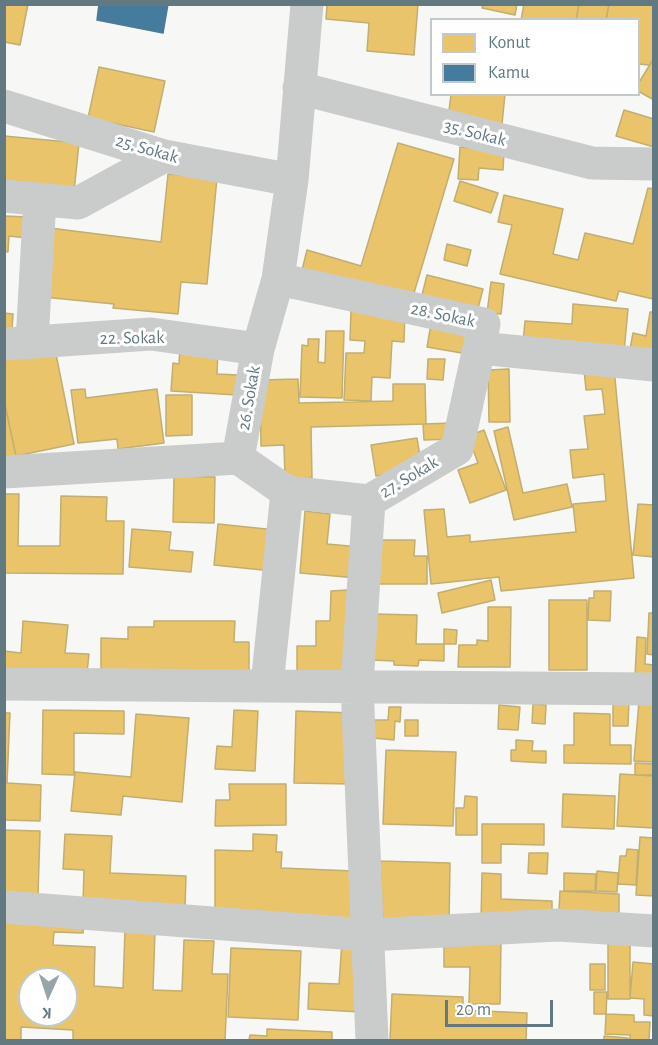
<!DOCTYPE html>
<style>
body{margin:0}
#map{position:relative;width:658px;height:1045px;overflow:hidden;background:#f7f7f6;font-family:"Alegreya Sans",sans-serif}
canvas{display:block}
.frame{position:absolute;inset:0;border:6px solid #637981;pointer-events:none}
.legend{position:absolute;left:430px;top:18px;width:210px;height:78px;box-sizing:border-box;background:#fff;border:2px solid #c1c9cd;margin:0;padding:8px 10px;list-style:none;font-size:18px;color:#637981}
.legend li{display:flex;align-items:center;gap:12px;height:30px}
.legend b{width:30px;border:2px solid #c1c9cd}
.north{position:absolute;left:18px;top:967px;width:60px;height:60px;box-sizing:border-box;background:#fff;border:2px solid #c1c9cd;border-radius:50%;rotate:183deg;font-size:16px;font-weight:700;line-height:24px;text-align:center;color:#637981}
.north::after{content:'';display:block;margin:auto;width:21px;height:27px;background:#97a5aa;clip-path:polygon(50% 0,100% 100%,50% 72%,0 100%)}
.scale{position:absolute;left:445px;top:1000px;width:108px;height:27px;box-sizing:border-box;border:3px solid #637981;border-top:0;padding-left:8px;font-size:18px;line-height:21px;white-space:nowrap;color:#637981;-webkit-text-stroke:4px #fff;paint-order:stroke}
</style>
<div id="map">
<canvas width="658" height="1045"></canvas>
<div class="frame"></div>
<ul class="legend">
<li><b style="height:16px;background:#e9c46a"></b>Konut</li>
<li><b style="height:16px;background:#457b9d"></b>Kamu</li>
</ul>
<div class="north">K</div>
<div class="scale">20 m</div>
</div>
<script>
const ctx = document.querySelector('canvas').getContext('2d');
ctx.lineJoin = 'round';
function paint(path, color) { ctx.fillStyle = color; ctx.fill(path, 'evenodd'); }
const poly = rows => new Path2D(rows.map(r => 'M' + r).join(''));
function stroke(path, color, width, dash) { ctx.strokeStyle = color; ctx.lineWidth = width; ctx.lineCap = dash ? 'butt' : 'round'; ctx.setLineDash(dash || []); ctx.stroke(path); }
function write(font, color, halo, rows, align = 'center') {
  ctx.font = font + ' "Alegreya Sans",sans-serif'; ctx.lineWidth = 6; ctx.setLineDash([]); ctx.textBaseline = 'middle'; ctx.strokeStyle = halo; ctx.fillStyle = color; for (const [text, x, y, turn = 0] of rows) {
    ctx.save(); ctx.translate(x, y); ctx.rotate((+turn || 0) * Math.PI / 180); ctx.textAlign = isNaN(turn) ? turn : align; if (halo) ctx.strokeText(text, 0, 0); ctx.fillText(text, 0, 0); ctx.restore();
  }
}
const homes = poly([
 [4,4,28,4,20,45,4,42,4,4],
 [327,4,418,4,414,55,367,51,369,23,326,19,327,4],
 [483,4,517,4,515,15,482,8,483,4],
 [524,4,579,4,576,20,521,20,524,4],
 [579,4,609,4,606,20,576,20,579,4],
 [609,4,654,4,654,58,650,65,638,64,638,20,606,20,609,4],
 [654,58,654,100,638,91,638,84,654,58],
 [99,67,165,81,154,132,88,118,99,67],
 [451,94,505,94,502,124,448,119,451,94],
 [624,110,654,119,654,147,616,136,624,110],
 [4,136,79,143,74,192,4,185,4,136],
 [398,143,454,159,411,303,302,270,307,250,361,266,398,143],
 [460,147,504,151,503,170,479,168,478,180,458,179,460,147],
 [168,174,217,178,207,284,181,282,178,314,113,308,114,304,43,297,50,228,161,242,168,174],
 [460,181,498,193,491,213,454,201,460,181],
 [648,188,654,189,653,299,619,291,616,301,500,274,512,225,498,222,504,195,563,209,553,254,578,260,585,233,633,244,648,188],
 [4,216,29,217,27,238,9,236,8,252,4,251,4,216],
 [447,244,471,250,467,266,444,260,447,244],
 [427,275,483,289,476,316,420,303,427,275],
 [491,282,504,284,501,314,487,313,491,282],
 [573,304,628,309,624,352,523,343,525,321,572,324,573,304],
 [351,310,405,313,404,342,392,341,390,378,372,377,371,401,344,400,346,353,364,353,365,341,350,340,351,310],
 [650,312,654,312,654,353,630,349,633,333,646,336,650,312],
 [4,313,13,314,12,330,4,329,4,313],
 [431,324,477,332,473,355,427,347,431,324],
 [326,331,344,331,342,398,300,397,302,345,308,346,308,339,319,339,318,362,325,363,326,331],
 [180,346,218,348,217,374,238,375,237,395,171,391,173,363,179,364,180,346],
 [55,349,74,444,16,456,4,400,4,360,55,349],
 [428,359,445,359,443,380,427,379,428,359],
 [614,368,634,578,501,591,499,577,431,584,424,510,444,509,447,537,470,535,470,542,576,532,573,504,606,501,604,474,573,478,570,450,588,449,584,416,605,414,602,389,586,390,584,370,614,368],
 [509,369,510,422,489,422,488,370,509,369],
 [298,379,299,403,393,401,393,384,425,384,426,424,311,427,312,478,285,479,284,445,261,446,260,380,298,379],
 [85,389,86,398,157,389,164,443,118,449,117,439,78,443,71,390,85,389],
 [166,395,192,395,192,435,166,436,166,395],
 [4,400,16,456,4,458,4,400],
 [454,423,454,439,424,440,423,424,454,423],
 [508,427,523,493,567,484,572,507,514,520,494,431,508,427],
 [484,430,506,490,470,503,458,470,478,463,468,436,484,430],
 [417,438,422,468,376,476,371,445,417,438],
 [174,476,215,477,214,523,173,522,174,476],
 [4,494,19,494,18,546,60,546,61,496,107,497,106,521,124,521,123,574,4,573,4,494],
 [638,504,654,505,654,557,633,555,638,504],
 [305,511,330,514,327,544,360,547,357,578,300,573,305,511],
 [218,524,276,530,272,571,214,565,218,524],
 [132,529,171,532,169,550,193,552,191,572,129,567,132,529],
 [373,540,415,540,414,556,427,556,427,584,373,584,373,540],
 [491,580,495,600,442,613,438,593,491,580],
 [348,590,348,675,297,676,297,646,316,646,316,621,330,621,331,591,348,590],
 [594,591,611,591,610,621,588,620,589,598,594,598,594,591],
 [549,600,587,600,587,670,549,670,549,600],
 [488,607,511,607,510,667,458,667,459,645,477,645,477,640,488,641,488,607],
 [649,613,654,613,654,655,647,654,649,613],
 [373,614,417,615,416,644,444,644,444,661,419,660,418,666,394,665,394,661,372,660,373,614],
 [23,621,68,625,65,653,89,654,86,682,4,675,4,651,21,653,23,621],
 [154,621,235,621,234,642,249,642,249,678,101,675,101,638,128,639,128,627,154,627,154,621],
 [444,629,457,630,456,644,444,644,444,629],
 [637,637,646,638,645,664,654,665,654,677,635,676,637,637],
 [613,699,629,700,628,726,613,726,613,699],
 [639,701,654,703,654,762,634,761,639,701],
 [533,704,546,705,545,724,532,723,533,704],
 [499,705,520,707,518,730,498,729,499,705],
 [389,707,401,707,400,722,395,721,394,740,373,738,374,720,388,720,389,707],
 [43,710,124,711,124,734,74,733,74,775,42,774,43,710],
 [234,710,258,711,255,771,215,769,217,746,232,747,234,710],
 [296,711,354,713,352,784,294,783,296,711],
 [4,713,10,713,7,783,41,785,40,821,4,820,4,713],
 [574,713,610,714,610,745,631,745,631,764,564,763,564,745,574,745,574,713],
 [136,714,189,718,182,802,123,796,121,815,71,811,75,772,131,777,136,714],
 [405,720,418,720,418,736,405,736,405,720],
 [516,740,533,741,532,751,546,751,546,763,511,761,511,750,516,750,516,740],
 [386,750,456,752,453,826,383,824,386,750],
 [635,763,654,764,654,775,635,775,635,763],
 [620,774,654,776,654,828,617,826,620,774],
 [229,784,286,784,286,825,215,826,216,800,230,800,229,784],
 [563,794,615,796,614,829,562,827,563,794],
 [465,796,477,797,477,835,456,835,456,808,464,808,465,796],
 [482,824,544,824,544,845,501,844,501,863,482,863,482,824],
 [4,830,40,831,38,895,4,894,4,830],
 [65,834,112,836,110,873,186,876,185,907,83,903,84,870,63,869,65,834],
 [253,834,277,835,276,852,282,852,281,868,353,871,352,919,215,914,215,850,253,851,253,834],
 [640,837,654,838,654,896,636,895,640,837],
 [627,849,638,850,636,885,618,884,620,856,626,856,627,849],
 [529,853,548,853,547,874,528,873,529,853],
 [380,861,450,863,449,924,383,922,380,861],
 [597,871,618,873,617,892,596,891,597,871],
 [482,873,501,874,501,899,552,901,552,922,481,920,482,873],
 [564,873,596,874,595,891,564,891,564,873],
 [560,891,619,894,619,913,559,910,560,891],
 [4,919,84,922,83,933,54,932,53,945,95,947,94,986,123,988,125,929,155,931,153,990,182,991,184,940,214,941,212,974,228,974,225,1040,73,1040,73,1030,21,1027,21,1040,4,1040,4,919],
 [30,979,66,979,66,1015,30,1015,30,979],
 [608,940,630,940,630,999,608,999,608,940],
 [342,942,363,943,360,1012,308,1009,309,983,339,984,342,942],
 [444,942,501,943,500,1004,469,1004,470,967,444,967,444,942],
 [231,948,301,951,298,1020,228,1017,231,948],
 [633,962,654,964,654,1016,644,1015,644,999,630,998,633,962],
 [590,964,605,964,605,990,590,990,590,964],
 [594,992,607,992,606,1014,594,1014,594,992],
 [392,994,463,997,463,1010,527,1013,526,1040,390,1040,392,994],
 [606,1014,634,1015,634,1022,650,1022,649,1040,630,1040,630,1035,605,1034,606,1014],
 [267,1029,332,1032,332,1040,249,1040,250,1035,267,1036,267,1029],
 [604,1036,628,1038,628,1040,604,1040,604,1036]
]);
paint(homes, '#e9c46a');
stroke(homes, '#c1ae71', 1.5);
const public = poly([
 [99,4,168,4,163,33,97,20,99,4]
]);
paint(public, '#457b9d');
stroke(public, '#4e7a95', 1.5);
stroke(poly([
 [299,88,592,163,654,164],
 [4,106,164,156,292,180],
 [4,196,78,203,164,156],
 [278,279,484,324,479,348,654,365],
 [32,342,40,199],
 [4,344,151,334,258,349],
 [4,472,238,458],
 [287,492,369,501],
 [4,684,654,689],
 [267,685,287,492,238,458,258,349,278,279,292,180,307,4],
 [4,907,368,935,558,925,654,931],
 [372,1040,357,685,369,501,457,449,479,348]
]), '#cacccc', 33);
write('18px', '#637981', '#fff', [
 ["35. Sokak",475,133,14],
 ["25. Sokak",147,149,16],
 ["28. Sokak",443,315,12],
 ["22. Sokak",132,338,-1],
 ["26. Sokak",249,398,-80],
 ["27. Sokak",409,477,-31]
]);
</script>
